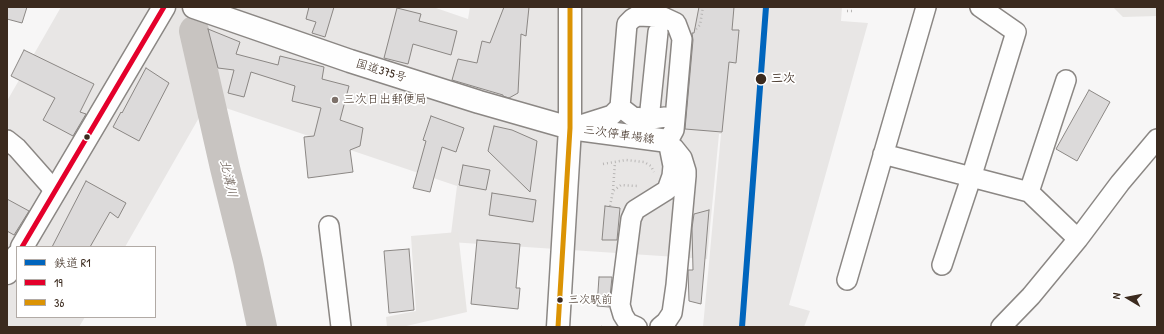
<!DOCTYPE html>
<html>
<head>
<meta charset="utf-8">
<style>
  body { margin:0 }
  #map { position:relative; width:1164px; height:334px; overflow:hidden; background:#f7f6f6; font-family:"Patrick Hand","Klee One",sans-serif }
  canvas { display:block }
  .frame { position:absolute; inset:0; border:8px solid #3b2a1e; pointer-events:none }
  .legend { position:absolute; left:16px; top:246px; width:140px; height:72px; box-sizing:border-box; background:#fff; border:1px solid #b1aaa5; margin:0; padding:5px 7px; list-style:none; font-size:12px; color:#3b2a1e }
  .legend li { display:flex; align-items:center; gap:8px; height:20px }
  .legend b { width:20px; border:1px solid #b1aaa5 }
  .north { position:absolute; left:1108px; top:278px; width:40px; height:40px; -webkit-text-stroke:3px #fff; paint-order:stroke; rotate:280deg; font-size:11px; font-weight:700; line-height:16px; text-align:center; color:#3b2a1e }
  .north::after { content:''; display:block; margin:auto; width:14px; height:18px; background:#3b2a1e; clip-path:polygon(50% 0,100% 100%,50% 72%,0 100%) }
</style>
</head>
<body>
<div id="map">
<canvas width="1164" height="334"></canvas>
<div class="frame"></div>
<ul class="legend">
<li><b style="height:5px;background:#0065bd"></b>鉄道 R1</li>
<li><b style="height:5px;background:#e4002b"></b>19</li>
<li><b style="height:5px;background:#db9304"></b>36</li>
</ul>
<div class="north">N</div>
</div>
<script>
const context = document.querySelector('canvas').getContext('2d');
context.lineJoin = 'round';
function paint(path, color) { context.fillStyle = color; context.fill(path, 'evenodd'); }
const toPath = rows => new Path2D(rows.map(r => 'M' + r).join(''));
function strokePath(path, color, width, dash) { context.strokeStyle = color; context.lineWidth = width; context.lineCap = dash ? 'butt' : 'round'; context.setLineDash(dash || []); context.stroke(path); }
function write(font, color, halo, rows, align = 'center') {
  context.font = font + ' "Patrick Hand","Klee One",sans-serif'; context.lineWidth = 3.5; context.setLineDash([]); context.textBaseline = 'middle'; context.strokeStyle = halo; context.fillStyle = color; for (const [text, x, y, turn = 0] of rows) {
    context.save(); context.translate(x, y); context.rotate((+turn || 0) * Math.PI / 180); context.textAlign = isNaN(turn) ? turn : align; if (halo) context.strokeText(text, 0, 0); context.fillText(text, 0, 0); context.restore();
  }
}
paint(toPath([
  [61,7,433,7,468,19,470,7,842,7,841,21,868,23,789,305,810,311,804,327,703,327,721,134,719,134,707,259,450,242,457,186,208,102,125,247,17,247,17,317,85,317,79,327,7,327,7,101]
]), '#e8e6e5');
paint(toPath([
  [1113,7,1157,7,1157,16,1123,17],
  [458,232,467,312,402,327,387,327,386,317,416,311,411,236]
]), '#e8e6e4');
strokePath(toPath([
  [194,31,225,168,248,261,262,327]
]), '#c8c4c1', 30);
const building = toPath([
  [7,7,27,7,22,23,7,19,7,7],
  [309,7,334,7,325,37,312,33,316,22,306,19,309,7],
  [504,7,529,7,526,36,521,34,518,93,509,98,503,96,503,95,452,80,458,59,477,63,482,41,490,43,504,7],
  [699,7,734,7,732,30,739,30,736,63,729,62,722,132,685,129,693,40,692,33,694,33,699,7],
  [397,8,421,14,419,21,457,31,451,55,413,44,408,64,384,58,397,8],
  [208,29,240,42,236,54,278,65,280,56,324,67,322,79,349,86,340,120,363,128,360,146,350,150,353,172,308,178,304,137,314,136,321,108,292,101,295,86,251,72,244,97,228,93,234,70,218,68,208,29],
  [24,50,94,84,80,112,86,114,73,136,43,120,55,98,11,76,24,50],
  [146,68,169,83,139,141,113,127,121,112,122,113,146,68],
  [1089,90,1110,102,1077,161,1056,149,1089,90],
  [431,116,464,128,456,152,442,147,430,192,413,188,426,141,423,140,431,116],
  [494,126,512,130,537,141,530,192,488,151,494,126],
  [463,165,490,170,486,190,459,185,463,165],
  [86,181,126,203,118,218,110,212,90,247,52,247,86,181],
  [492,193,536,200,533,222,489,215,492,193],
  [7,199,29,211,14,235,7,231,7,199],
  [605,206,620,208,617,240,602,240,605,206],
  [709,210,704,270,701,304,689,301,688,270,693,270,692,228,694,214,709,210],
  [477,240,520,244,516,288,520,288,518,309,471,304,477,240],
  [409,249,414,310,389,313,384,251,409,249],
  [599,277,612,277,609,307,597,306,599,277]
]);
paint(building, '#dcdada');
strokePath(building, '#8b8784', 1);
const minor = toPath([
  [620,107,633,117,652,119,665,117],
  [650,110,658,32],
  [571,128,612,115,620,107,627,24,632,19,637,16,663,17,676,23,682,39,674,130,668,141,673,166,672,176,667,190,635,210,631,219,620,305,623,315,628,323,637,327],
  [7,140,17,148,55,191],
  [883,154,1029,192,1078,239],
  [1029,192,1066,80],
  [329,226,341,327],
  [942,265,971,178,1016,32,980,7],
  [847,280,926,7],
  [660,327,666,322,672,313,676,285,686,176,686,171,682,158,674,148],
  [1001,327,1031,296,1078,239,1120,183,1157,139]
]);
const major = toPath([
  [570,128,668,141]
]);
const highway = toPath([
  [194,7,350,61,479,102,570,128],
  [22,247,164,7],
  [7,273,17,256],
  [558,327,570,128,570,7]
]);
strokePath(minor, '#8b8784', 22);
strokePath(major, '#8b8784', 25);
strokePath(highway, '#8b8784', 25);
strokePath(toPath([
  [847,7,847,11,852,11,852,7],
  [696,29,700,25,703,7],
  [603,164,626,160,644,162,651,166,654,172],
  [613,190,615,162],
  [610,206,613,191,621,185,638,186],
  [601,327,602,327]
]), '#b8b6b5', 2.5, [1, 3]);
strokePath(minor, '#fefefe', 19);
strokePath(major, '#fefefe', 22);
strokePath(highway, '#fefefe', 22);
strokePath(toPath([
  [22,247,164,7]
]), '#e4002b', 5);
strokePath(toPath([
  [558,327,570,128,570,7]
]), '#db9304', 5);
strokePath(toPath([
  [742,327,766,7]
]), '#0065bd', 6);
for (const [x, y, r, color] of [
  [761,79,6,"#3b2a1e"],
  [335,100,4,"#7d716a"],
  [87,137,3.5,"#3b2a1e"],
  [560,300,3.5,"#3b2a1e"]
]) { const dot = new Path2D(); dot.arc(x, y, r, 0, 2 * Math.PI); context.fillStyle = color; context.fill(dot); strokePath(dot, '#fff', 1.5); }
write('11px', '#3b2a1e', '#fff', [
  ["三次駅前",568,300]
], 'left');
write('12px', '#3b2a1e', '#fff', [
  ["国道375号",381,71,17],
  ["三次停車場線",619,135,8]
]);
write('bold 12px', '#3b2a1e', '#fff', [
  ["三次",771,79]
], 'left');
write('12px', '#3b2a1e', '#fff', [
  ["三次日出郵便局",343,100]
], 'left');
write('italic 13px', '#65584f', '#fff', [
  ["北溝川",228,179,77]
]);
</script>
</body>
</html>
